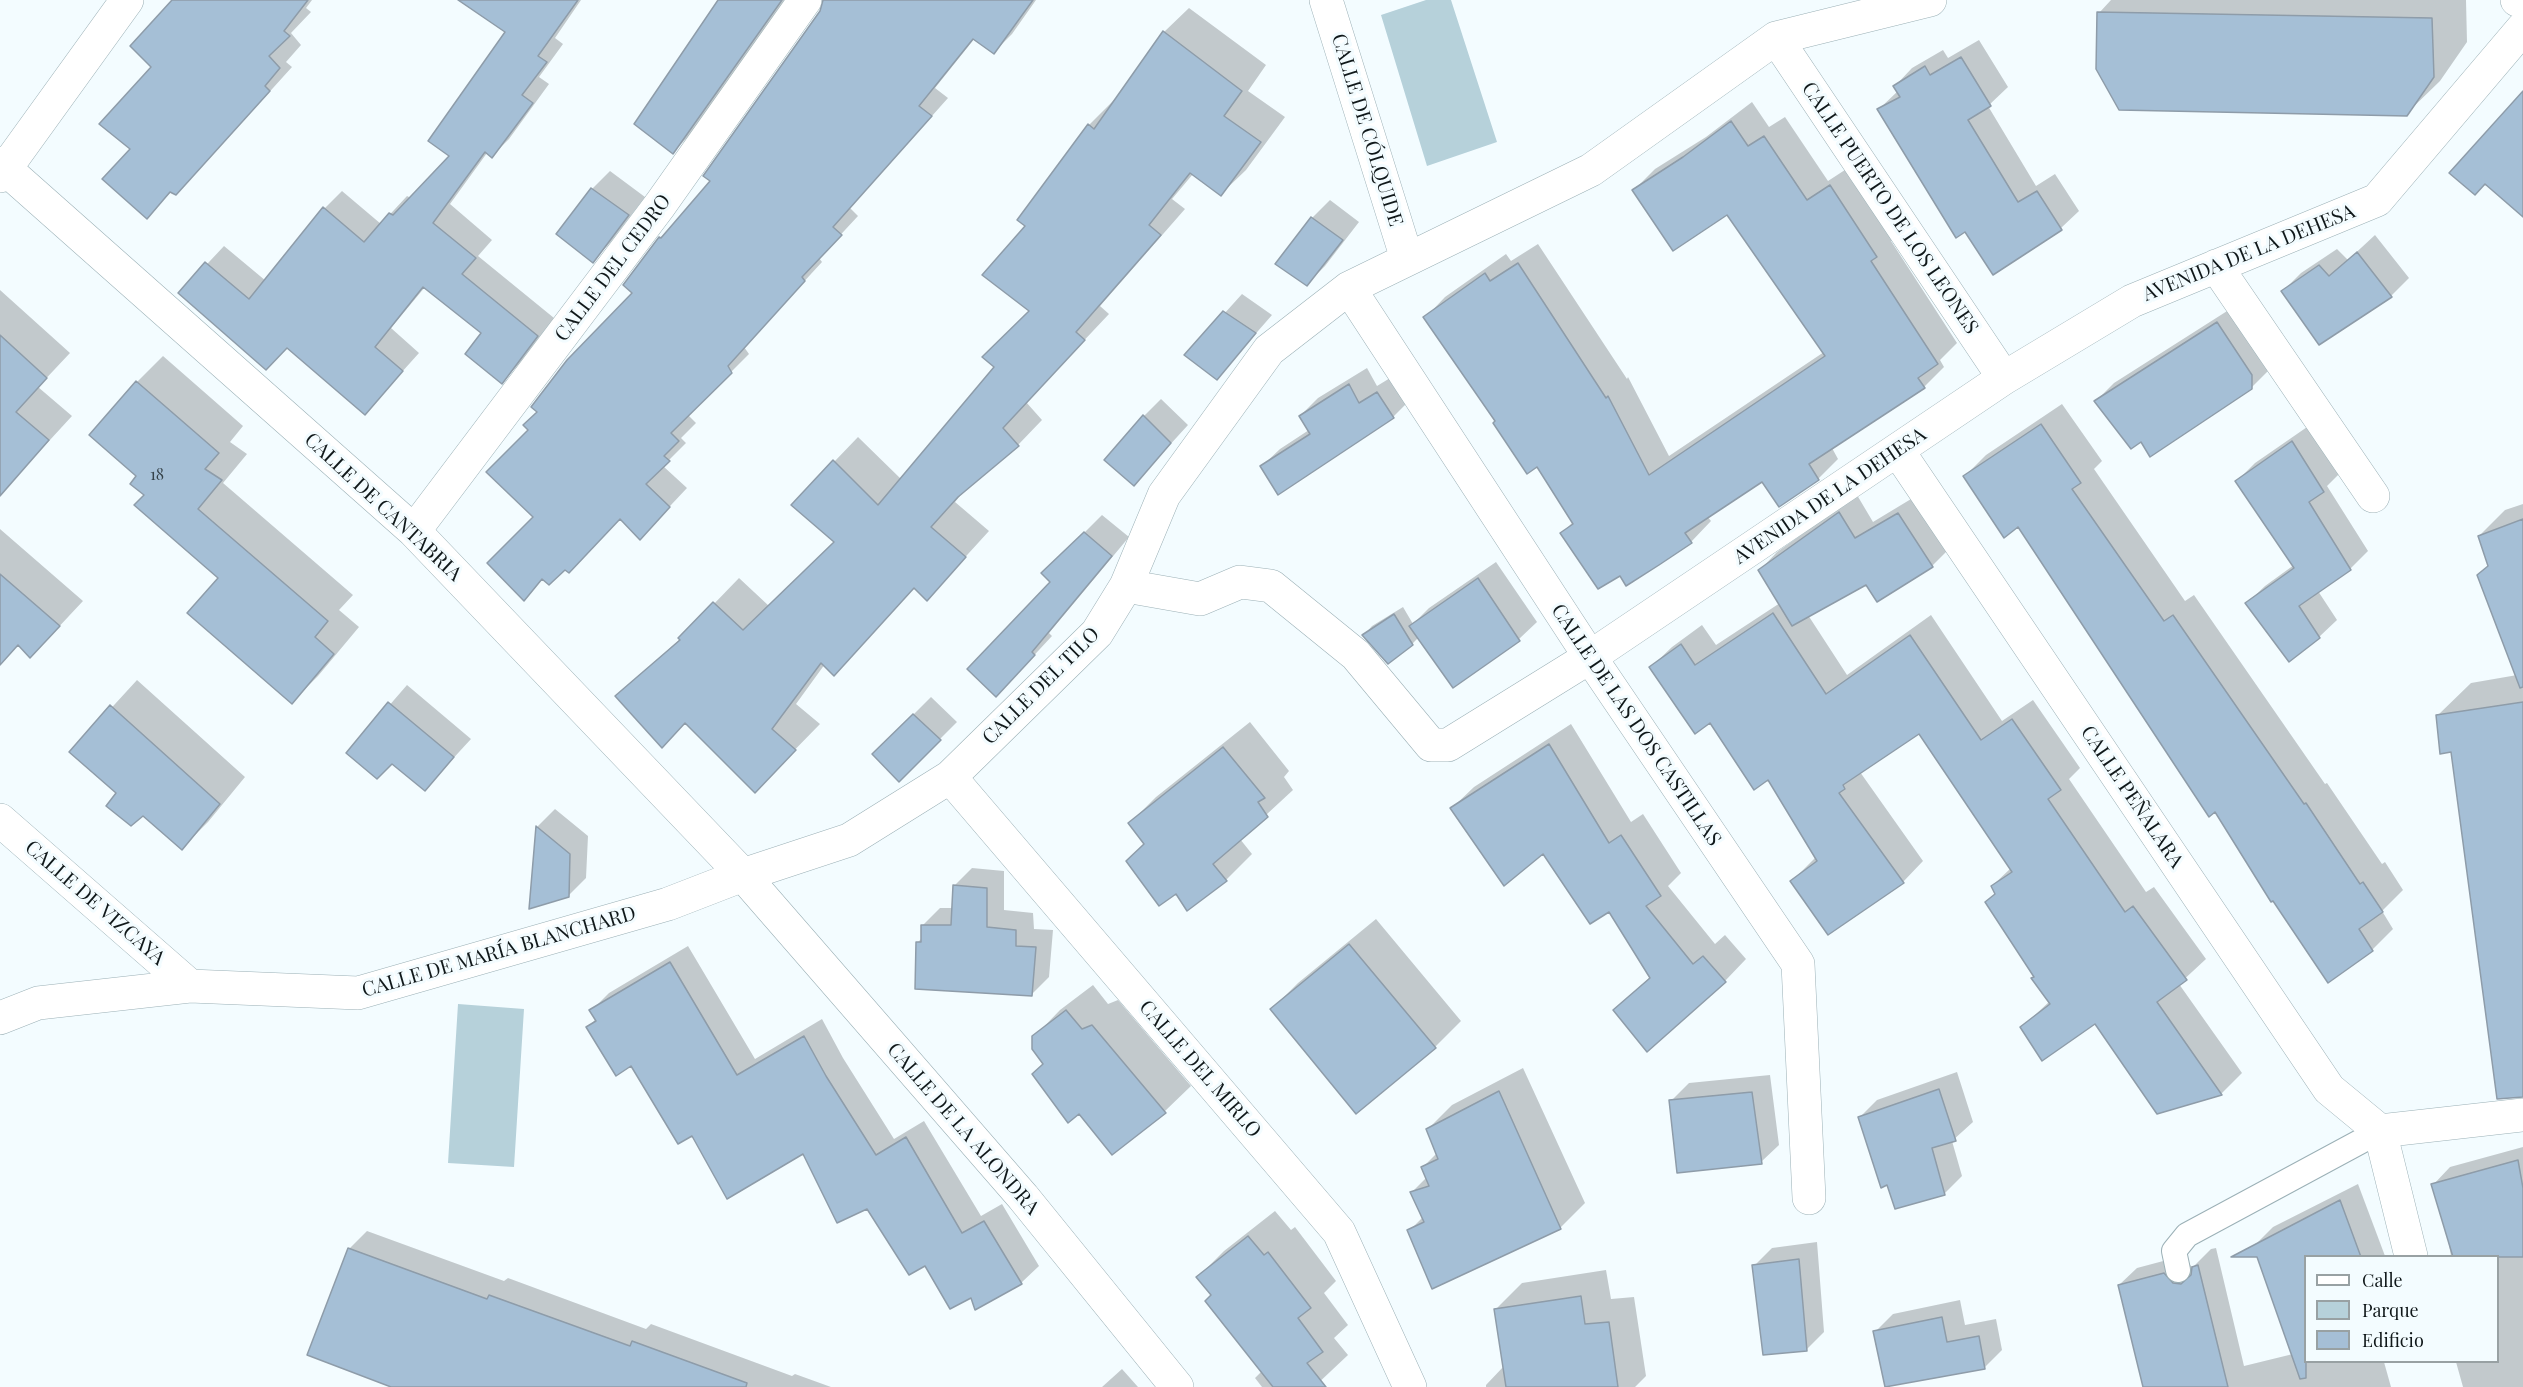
<!DOCTYPE html>
<html>
<head>
<meta charset="utf-8">
<style>
  body { margin:0 }
  #map { position:relative; width:2523px; height:1387px; overflow:hidden; background:#f3fcff; font-family:"Playfair Display",serif }
  canvas { display:block }
  .legend { position:absolute; left:2304px; top:1255px; width:195px; height:108px; box-sizing:border-box; background:#f3fcff; border:2px solid #98a1a3; margin:0; padding:8px 10px; list-style:none; font-size:18px; color:#10181a }
  .legend li { display:flex; align-items:center; gap:12px; height:30px }
  .legend b { width:30px; border:2px solid #98a1a3 }
</style>
</head>
<body>
<div id="map">
<canvas width="2523" height="1387"></canvas>
<ul class="legend">
<li><b style="height:8px;background:#fff"></b>Calle</li>
<li><b style="height:16px;background:#b6d1da"></b>Parque</li>
<li><b style="height:16px;background:#a5bfd6"></b>Edificio</li>
</ul>
</div>
<script>
const context = document.querySelector('canvas').getContext('2d');
context.lineJoin = 'round';
function paint(path, color) { context.fillStyle = color; context.fill(path, 'evenodd'); }
const toPath = rows => new Path2D(rows.map(r => 'M' + r).join(''));
function strokePath(path, color, width, dash) { context.strokeStyle = color; context.lineWidth = width; context.lineCap = dash ? 'butt' : 'round'; context.setLineDash(dash || []); context.stroke(path); }
function write(font, color, halo, rows, align = 'center') {
  context.font = font + ' "Playfair Display",serif'; context.lineWidth = 6; context.setLineDash([]); context.textBaseline = 'middle'; context.strokeStyle = halo; context.fillStyle = color; for (const [text, x, y, turn = 0] of rows) {
    context.save(); context.translate(x, y); context.rotate((+turn || 0) * Math.PI / 180); context.textAlign = isNaN(turn) ? turn : align; if (halo) context.strokeText(text, 0, 0); context.fillText(text, 0, 0); context.restore();
  }
}
paint(toPath([
  [1426,0,1451,0,1497,142,1427,166,1381,15],
  [458,1004,524,1009,514,1167,448,1163]
]), '#b6d1da');
paint(toPath([
  [174,0,312,0,306,8,311,12,291,33,301,45,286,62,292,67,198,171,172,191,147,217,132,149],
  [495,0,581,0,555,38,563,44,539,77,549,84,509,139,492,156,487,153,450,204,492,240,478,256,554,318,519,364,502,382,483,333,425,287,391,328,419,353,365,413,287,346,180,293,224,246,266,281,325,208,342,191,381,224,407,196,411,198,451,156,507,32],
  [720,0,786,0,691,134,673,152],
  [825,0,1036,0,1012,34,994,52,975,38,935,88,948,98,850,208,858,216,819,258,822,262,744,347,749,354,688,415,696,423,681,438,686,443,663,466,687,488,640,538,620,518,565,568,544,578,524,599,535,517,530,431,539,412,635,292,660,238,712,181,822,11],
  [2111,0,2466,0,2467,42,2440,81,2406,114,2099,13],
  [1189,8,1266,65,1248,91,1285,117,1246,170,1221,194,1193,174,1172,199,1185,209,1100,306,1109,314,1026,402,1042,420,1018,445,969,485,955,502,989,531,927,599,915,587,834,674,825,664,796,704,820,724,779,766,686,722,617,696,681,638,739,578,769,606,836,541,834,462,858,437,901,479,996,367,1031,311,1027,226,1089,125,1114,100,1115,101,1164,32],
  [1979,40,2008,87,1988,106,2036,186,2055,174,2079,211,2061,228,1993,273,1879,109,1898,91,1895,86,1912,68,1943,50,1948,58],
  [1752,102,1769,127,1785,117,1828,181,1851,166,1897,235,1891,241,1957,343,1940,360,1944,367,1924,387,1832,448,1838,459,1818,479,1762,480,1707,516,1711,521,1691,542,1620,573,1562,533,1573,522,1537,465,1497,421,1425,318,1445,297,1506,254,1511,261,1538,244,1627,379,1628,377,1669,456,1824,352,1727,213,1634,190,1655,169,1706,137],
  [610,171,645,197,610,243,593,261,558,234,592,189],
  [1330,200,1359,222,1325,266,1307,284,1277,264,1312,218],
  [2375,235,2409,278,2391,296,2319,343,2283,291,2301,273,2337,249,2348,260],
  [0,290,70,353,38,387,72,416,5,489,0,484],
  [1242,294,1272,315,1217,378,1187,355],
  [2235,306,2269,370,2251,388,2141,440,2096,401,2114,383],
  [163,356,243,426,230,442,247,454,223,483,353,595,339,610,359,627,318,676,292,702,220,578,146,495,138,476,137,382],
  [1367,368,1377,386,1395,375,1411,399,1393,417,1278,493,1262,466,1280,449,1309,430,1300,416,1318,398],
  [1161,399,1188,425,1134,484,1144,416],
  [2062,404,2102,461,2094,469,2185,601,2194,595,2325,784,2327,783,2382,864,2385,862,2403,890,2382,911,2393,929,2372,950,2215,810,2019,525,1965,476,1986,455],
  [2310,425,2340,473,2327,486,2368,551,2351,568,2318,591,2337,620,2319,637,2247,603,2265,586,2294,565,2237,481,2255,463],
  [1857,495,1873,522,1916,496,1950,548,1932,566,1878,600,1866,583,1808,615,1847,675,1931,615,2002,721,2033,700,2080,768,2069,779,2146,892,2154,887,2206,959,2179,984,2242,1073,2222,1093,2157,1112,2095,1022,2022,1027,2050,1001,2035,977,1992,886,2011,868,1920,732,1860,772,1923,861,1903,882,1792,881,1816,857,1768,778,1711,721,1651,667,1672,647,1702,625,1716,645,1780,603,1760,570,1777,552],
  [2523,504,2523,630,2479,536,2505,510],
  [1102,515,1129,537,1049,633,1052,636,1013,678,1052,582,1044,573],
  [0,529,83,601,54,632,18,643,0,640],
  [1496,562,1537,622,1519,639,1453,686,1419,637,1412,644,1364,635,1372,626,1403,607,1413,624,1429,608],
  [2523,674,2523,1075,2453,750,2437,716,2471,683],
  [137,680,245,777,208,822,182,848,71,752],
  [407,685,471,739,425,789,392,762,348,753],
  [931,697,957,722,899,780,874,754],
  [1250,722,1289,771,1284,777,1293,790,1240,839,1252,854,1226,880,1176,892,1146,843,1130,823,1156,797],
  [1571,724,1631,822,1643,814,1681,873,1668,886,1715,944,1725,935,1746,959,1725,981,1615,1010,1651,976,1609,910,1543,852,1452,808,1474,787],
  [555,809,588,836,586,878,568,896,531,907,538,826],
  [972,868,1004,871,1004,910,1033,913,1034,929,1053,930,1049,977,1032,994,917,943,922,938,922,926,940,908,953,908,955,885],
  [1376,919,1461,1021,1435,1047,1357,1112,1272,1009,1298,983],
  [688,946,755,1059,822,1019,843,1058,894,1139,924,1121,981,1216,1002,1204,1039,1266,1021,1283,926,1264,867,1207,803,1152,693,1134,632,1064,588,1027,596,1019,591,1011,609,993],
  [1093,985,1108,1004,1118,1000,1191,1086,1165,1111,1113,1153,1034,1037,1060,1010],
  [1523,1068,1585,1203,1560,1228,1433,1287,1409,1231,1423,1217,1412,1192,1427,1177,1423,1167,1437,1153,1428,1129,1452,1105],
  [1957,1072,1973,1122,1952,1141,1962,1176,1944,1194,1888,1183,1859,1118,1877,1100],
  [1770,1075,1779,1145,1761,1162,1671,1101,1689,1083],
  [2523,1147,2523,1387,2463,1387,2456,1362,2498,1362,2498,1256,2451,1256,2446,1229,2433,1185,2450,1167],
  [2358,1184,2385,1256,2306,1256,2306,1362,2384,1362,2391,1387,2144,1387,2119,1285,2137,1268,2182,1256,2191,1266,2194,1266,2211,1249,2216,1248,2244,1366,2293,1354,2255,1245,2273,1227],
  [1275,1211,1291,1230,1295,1227,1336,1281,1324,1293,1348,1325,1334,1338,1348,1355,1314,1387,1262,1387,1255,1378,1262,1371,1213,1295,1198,1277,1224,1251],
  [367,1231,504,1281,508,1278,646,1329,651,1324,792,1376,795,1374,831,1387,394,1387,349,1249],
  [1817,1242,1824,1332,1806,1350,1754,1266,1772,1248],
  [1606,1270,1611,1299,1634,1297,1646,1376,1635,1387,1486,1387,1486,1385,1504,1366,1496,1309,1522,1283],
  [1960,1300,1965,1325,1996,1319,2002,1350,1984,1368,1875,1332,1893,1314],
  [1122,1369,1138,1387,1102,1387]
]), '#0003');
const building = toPath([
  [172,0,308,0,284,31,290,36,269,56,280,68,265,86,270,91,176,195,170,192,147,219,102,179,130,149,99,124,151,67,130,46,172,0],
  [458,0,578,0,538,56,547,62,522,95,533,103,492,158,485,152,433,223,476,258,462,274,538,336,502,384,465,354,481,333,423,287,375,347,403,371,365,415,287,348,266,370,178,293,205,262,249,299,323,207,364,242,389,213,393,215,449,156,428,141,505,32,458,0],
  [718,0,782,0,673,154,634,124,718,0],
  [823,0,1033,0,994,54,973,39,919,106,932,116,833,227,842,235,802,277,805,281,728,366,732,373,671,433,679,441,664,456,670,461,646,484,670,507,640,540,620,519,569,573,565,570,549,585,542,579,524,601,487,563,533,517,486,472,528,430,523,425,537,412,531,407,567,360,632,293,623,285,659,237,661,238,710,181,703,176,820,11,823,0],
  [2097,12,2432,18,2434,77,2407,116,2119,110,2096,69,2097,12],
  [1163,31,1242,91,1224,116,1261,142,1221,196,1190,173,1149,225,1161,235,1076,332,1085,340,1003,428,1019,446,958,497,931,527,966,557,927,601,914,588,834,676,821,663,772,729,796,750,755,793,685,723,662,748,615,696,680,640,678,638,713,602,743,630,834,542,791,505,833,460,878,505,994,367,982,357,1029,311,982,275,1025,226,1017,220,1088,124,1094,129,1163,31],
  [1961,57,1991,106,1968,120,2018,202,2037,191,2062,230,1993,275,1965,232,1956,238,1877,109,1900,97,1893,86,1925,66,1930,75,1961,57],
  [2523,91,2523,217,2485,184,2475,195,2449,173,2523,91],
  [1731,121,1748,146,1764,136,1807,200,1830,185,1877,257,1871,261,1938,364,1918,378,1925,388,1809,464,1819,480,1779,507,1762,482,1685,533,1692,543,1659,565,1626,586,1620,576,1598,589,1560,533,1573,524,1537,467,1527,474,1493,423,1495,421,1423,317,1485,273,1490,281,1518,263,1606,398,1608,396,1649,475,1825,356,1727,215,1673,251,1632,190,1683,157,1731,121],
  [591,188,629,215,593,263,556,234,591,188],
  [1311,217,1343,240,1307,286,1275,264,1311,217],
  [2357,252,2392,297,2319,345,2281,291,2319,265,2329,276,2357,252],
  [1223,311,1256,333,1217,380,1184,355,1223,311],
  [2217,322,2252,375,2252,389,2150,457,2141,442,2131,449,2094,401,2217,322],
  [0,335,47,378,16,412,49,440,0,496,0,335],
  [136,381,219,453,205,469,222,480,198,509,328,621,315,637,334,654,292,704,187,613,218,578,134,505,144,495,130,484,136,476,89,435,136,381],
  [1349,384,1359,403,1377,392,1394,418,1278,495,1260,466,1310,434,1299,416,1349,384],
  [1143,415,1171,443,1134,486,1104,460,1143,415],
  [2041,424,2081,483,2072,489,2164,621,2173,615,2304,804,2306,803,2360,884,2363,882,2383,912,2359,929,2373,951,2328,983,2273,901,2271,902,2215,812,2209,817,2018,527,2004,538,1963,476,2041,424],
  [2292,441,2324,492,2309,502,2351,570,2299,606,2320,638,2289,662,2245,603,2294,568,2235,481,2292,441],
  [1839,512,1855,538,1898,513,1933,567,1877,602,1866,585,1792,626,1758,570,1839,512],
  [2523,519,2523,687,2520,688,2477,575,2488,566,2478,536,2523,519],
  [1084,532,1112,556,1032,652,1035,655,996,697,967,669,1050,582,1041,573,1084,532],
  [0,574,60,626,30,658,18,645,0,665,0,574],
  [1478,578,1520,641,1453,688,1409,626,1478,578],
  [1773,613,1826,694,1910,635,1981,740,2012,719,2061,790,2048,799,2125,912,2133,906,2187,980,2157,1002,2222,1095,2157,1114,2095,1024,2042,1061,2020,1027,2050,1004,2031,978,2034,977,1985,902,1995,894,1991,886,2012,872,1919,734,1843,785,1845,789,1839,793,1904,883,1828,935,1790,881,1817,861,1768,780,1754,790,1710,723,1695,734,1649,667,1681,644,1695,665,1773,613],
  [1394,614,1413,645,1388,664,1362,635,1394,614],
  [388,702,454,757,425,791,392,764,377,779,346,753,388,702],
  [2523,702,2523,1097,2497,1099,2451,752,2440,754,2436,715,2523,702],
  [110,705,220,804,182,850,143,816,131,826,106,806,116,793,69,752,110,705],
  [913,714,941,740,899,782,872,754,913,714],
  [1549,744,1609,843,1621,835,1661,896,1646,906,1693,964,1703,956,1726,982,1647,1052,1613,1010,1650,978,1609,912,1590,924,1543,854,1504,886,1450,808,1549,744],
  [1223,747,1265,798,1258,802,1268,817,1213,864,1227,881,1187,911,1176,894,1159,906,1126,861,1144,844,1128,823,1223,747],
  [536,826,570,854,569,897,529,909,536,826],
  [953,885,987,888,987,927,1016,930,1016,946,1036,947,1032,996,915,989,916,942,921,942,921,925,951,925,953,885],
  [1349,944,1436,1048,1356,1114,1270,1009,1349,944],
  [670,962,737,1075,804,1036,826,1076,876,1155,906,1137,962,1233,984,1221,1022,1284,975,1310,971,1298,950,1309,925,1266,909,1275,867,1209,837,1223,803,1154,727,1199,692,1136,678,1144,631,1066,616,1076,586,1027,596,1021,589,1010,670,962],
  [1066,1010,1082,1029,1092,1025,1166,1113,1112,1155,1079,1114,1068,1123,1032,1074,1043,1064,1032,1049,1032,1036,1066,1010],
  [1939,1089,1956,1141,1932,1148,1945,1195,1895,1209,1887,1185,1881,1188,1858,1117,1939,1089],
  [1499,1091,1561,1229,1432,1289,1407,1230,1424,1222,1410,1192,1429,1186,1421,1167,1438,1159,1426,1129,1499,1091],
  [1752,1092,1762,1164,1677,1173,1669,1100,1752,1092],
  [2518,1160,2523,1188,2523,1257,2453,1257,2431,1184,2518,1160],
  [2340,1200,2361,1257,2306,1257,2306,1378,2300,1379,2257,1257,2231,1257,2340,1200],
  [1248,1236,1264,1255,1268,1252,1311,1308,1298,1318,1323,1352,1307,1363,1326,1387,1273,1387,1205,1301,1211,1295,1196,1277,1248,1236],
  [348,1248,487,1299,489,1295,630,1346,632,1341,747,1383,746,1387,391,1387,307,1355,348,1248],
  [1799,1259,1807,1351,1763,1355,1752,1265,1799,1259],
  [2198,1265,2228,1387,2143,1387,2118,1285,2164,1273,2173,1283,2181,1284,2191,1275,2192,1267,2198,1265],
  [1581,1296,1585,1324,1609,1322,1618,1387,1506,1387,1494,1309,1581,1296],
  [1942,1317,1947,1342,1979,1336,1985,1369,1885,1387,1873,1331,1942,1317]
]);
paint(building, '#a5bfd6');
strokePath(building, '#8e9ca9', 1.5);
const lane = toPath([
  [2178,1270,2174,1251,2187,1235,2380,1131]
]);
const street = toPath([
  [1326,0,1407,259],
  [2517,0,2523,2],
  [1776,38,2004,378],
  [0,164,414,531,743,875,1023,1197,1177,1387],
  [0,176,127,0],
  [2216,266,2373,496],
  [1349,288,1590,657,1798,964,1809,1198],
  [1898,451,2329,1089,2380,1131,2523,1115],
  [414,531,660,205,805,0],
  [1126,586,1200,599,1240,582,1271,586,1356,655,1431,745,1448,745,1590,657,2004,378,2132,301,2377,200,2523,28],
  [950,777,1339,1232,1410,1387],
  [0,820,190,986],
  [0,1018,38,1003,190,986,358,993,668,904,743,875,849,840,950,777,1097,633,1126,586,1164,495,1269,350,1349,288,1591,170,1776,38,1930,0],
  [2380,1131,2411,1256]
]);
strokePath(lane, '#9bb0b6', 26);
strokePath(street, '#9bb0b6', 34);
strokePath(lane, '#fff', 24);
strokePath(street, '#fff', 33);
write('16px', '#354249', null, [
  ["18",157,475]
]);
write('20px', '#10181a', '#f3fcff', [
  ["CALLE DE CÓLQUIDE",1367,130,73],
  ["CALLE PUERTO DE LOS LEONES",1890,208,56],
  ["AVENIDA DE LA DEHESA",2249,253,-22],
  ["CALLE DEL CEDRO",613,268,-53],
  ["AVENIDA DE LA DEHESA",1830,496,-34],
  ["CALLE DE CANTABRIA",383,507,43],
  ["CALLE DEL TILO",1041,686,-45],
  ["CALLE DE LAS DOS CASTILLAS",1636,725,56],
  ["CALLE PEÑALARA",2132,797,56],
  ["CALLE DE VIZCAYA",95,903,41],
  ["CALLE DE MARÍA BLANCHARD",499,952,-16],
  ["CALLE DEL MIRLO",1200,1069,49],
  ["CALLE DE LA ALONDRA",963,1129,49]
]);
</script>
</body>
</html>
